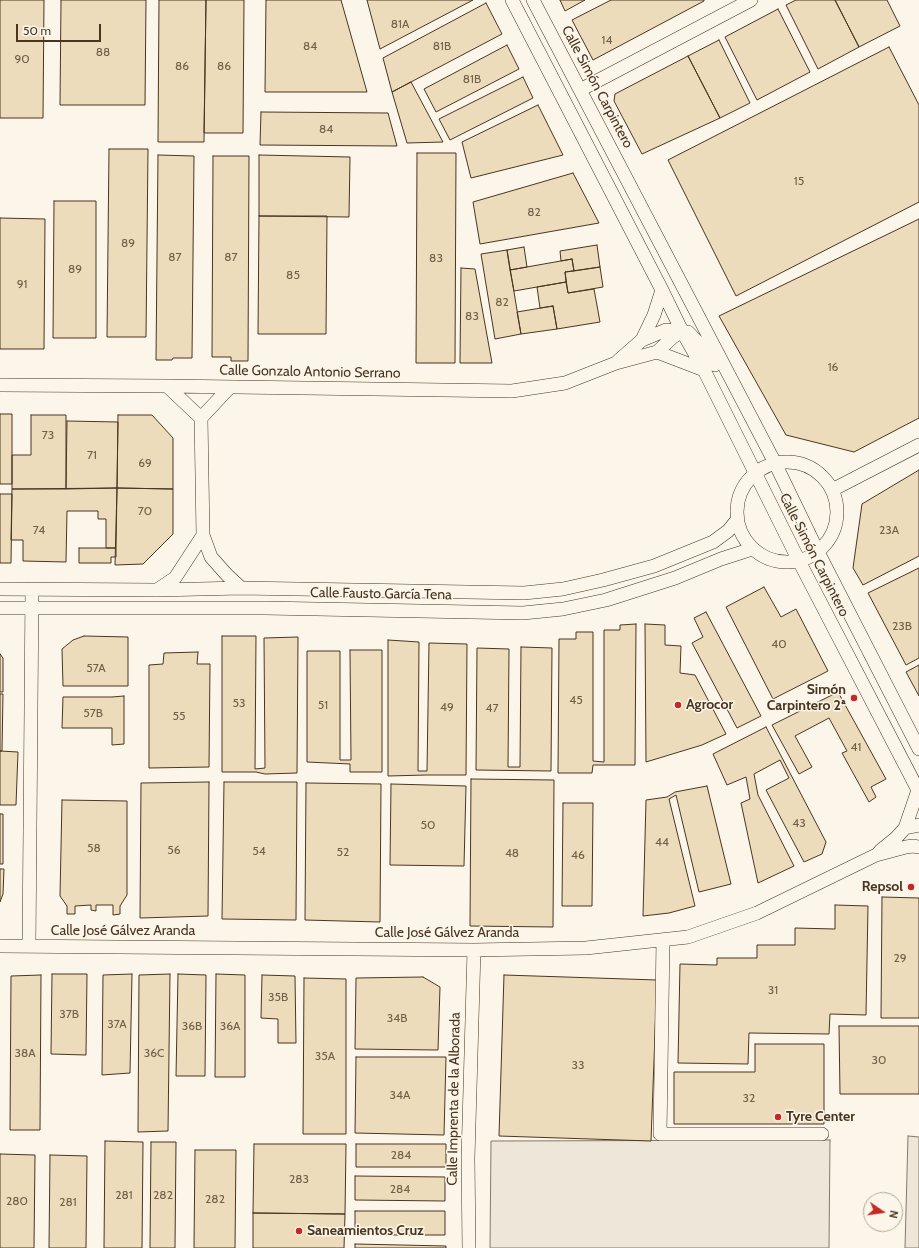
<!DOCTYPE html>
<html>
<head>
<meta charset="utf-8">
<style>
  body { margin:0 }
  #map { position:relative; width:919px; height:1248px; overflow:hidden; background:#fbf6e9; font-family:Cabin,sans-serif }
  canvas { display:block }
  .north { position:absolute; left:863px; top:1192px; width:40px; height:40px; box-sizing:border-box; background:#fbf6e9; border:1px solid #b4a999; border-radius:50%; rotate:103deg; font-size:11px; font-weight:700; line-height:16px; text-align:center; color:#4a3520 }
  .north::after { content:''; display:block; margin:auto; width:14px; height:18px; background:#c62828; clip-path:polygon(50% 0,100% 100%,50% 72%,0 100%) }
  .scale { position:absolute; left:16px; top:24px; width:85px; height:18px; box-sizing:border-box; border:2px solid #4a3520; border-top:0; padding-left:5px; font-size:12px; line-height:14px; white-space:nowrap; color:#4a3520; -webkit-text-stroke:3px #fbf6e9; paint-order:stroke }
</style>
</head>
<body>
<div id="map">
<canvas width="919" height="1248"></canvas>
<div class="north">N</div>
<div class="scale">50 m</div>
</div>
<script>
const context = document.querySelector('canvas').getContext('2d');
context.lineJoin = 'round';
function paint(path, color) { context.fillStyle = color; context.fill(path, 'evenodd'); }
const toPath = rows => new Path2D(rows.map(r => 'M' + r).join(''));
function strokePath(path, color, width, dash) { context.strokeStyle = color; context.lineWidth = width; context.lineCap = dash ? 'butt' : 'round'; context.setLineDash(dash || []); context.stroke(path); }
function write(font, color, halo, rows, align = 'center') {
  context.font = font + ' Cabin,sans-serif'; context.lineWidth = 3; context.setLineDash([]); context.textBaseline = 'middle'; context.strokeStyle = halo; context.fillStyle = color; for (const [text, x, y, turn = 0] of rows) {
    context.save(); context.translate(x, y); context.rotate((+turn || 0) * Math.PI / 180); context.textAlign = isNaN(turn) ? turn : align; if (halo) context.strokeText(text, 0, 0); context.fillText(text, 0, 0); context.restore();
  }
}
const green = toPath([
  [908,1136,919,1137,919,1248,905,1248,908,1136],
  [830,1140,829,1248,490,1248,491,1141,830,1140]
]);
paint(green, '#ede6d9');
strokePath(green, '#887966', 1);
const building = toPath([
  [0,0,44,0,43,118,0,118,0,0],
  [61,0,146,0,145,105,60,105,61,0],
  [159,0,206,0,204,142,158,142,159,0],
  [206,0,244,0,243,133,204,133,206,0],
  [266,0,341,0,367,92,265,92,266,0],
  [367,0,473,0,380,49,367,0],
  [560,0,585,0,565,11,560,0],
  [611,0,704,0,704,1,593,60,572,20,611,0],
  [796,0,835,0,859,47,818,69,786,5,796,0],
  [835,0,887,0,900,26,859,47,835,0],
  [486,3,502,34,392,92,383,58,486,3],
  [778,9,810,72,757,100,725,37,778,9],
  [719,40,750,103,720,118,688,56,719,40],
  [507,45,519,69,436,112,424,89,507,45],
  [889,47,919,105,919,202,736,296,668,160,889,47],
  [688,56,720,118,642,154,614,101,615,94,688,56],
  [523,77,533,98,450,140,439,119,523,77],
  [411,82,443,142,407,143,392,92,411,82],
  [538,105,563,155,471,178,462,142,538,105],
  [261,112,388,113,397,146,260,145,261,112],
  [109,149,148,149,146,337,107,337,109,149],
  [417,153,456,153,455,363,416,363,417,153],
  [158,155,194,156,192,358,173,358,172,360,156,360,158,155],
  [259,155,350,157,349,217,259,216,259,155],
  [213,156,249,156,248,361,231,361,231,357,212,357,213,156],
  [573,173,599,223,480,244,473,202,573,173],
  [54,201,96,201,96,338,53,338,54,201],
  [259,216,327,216,326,334,258,334,259,216],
  [0,218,45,219,44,349,0,349,0,218],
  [919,219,919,418,854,452,786,435,719,316,919,219],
  [597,245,600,267,574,271,572,259,561,261,560,251,597,245],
  [524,247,527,267,510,270,507,250,524,247],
  [507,250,521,334,495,339,481,254,507,250],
  [572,259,574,271,565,272,566,282,514,291,510,270,572,259],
  [600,267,603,287,568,293,565,272,600,267],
  [461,268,475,269,492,363,460,363,461,268],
  [566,282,568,293,594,289,600,322,557,329,553,306,540,308,537,287,566,282],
  [553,306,557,329,521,334,517,312,553,306],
  [0,414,12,414,12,484,0,484,0,414],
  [31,415,66,415,66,489,12,489,12,455,31,455,31,415],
  [118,415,152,415,173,438,173,489,117,488,118,415],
  [67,421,118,422,117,488,66,489,67,421],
  [919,470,919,556,863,585,853,568,862,504,919,470],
  [117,488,173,489,173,534,143,564,115,565,117,488],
  [117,488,116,548,106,548,106,519,98,519,98,511,67,511,66,562,23,561,23,540,11,540,12,489,117,488],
  [0,494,12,494,11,563,0,563,0,494],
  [79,548,116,548,116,557,111,557,111,563,79,563,79,548],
  [919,568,919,658,906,665,868,593,919,568],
  [764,587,781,617,796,609,828,671,773,699,726,607,764,587],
  [706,612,761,716,737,728,692,643,703,637,694,618,706,612],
  [636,624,635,765,593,765,592,773,558,773,559,639,576,639,576,632,593,632,593,761,604,762,604,630,620,630,620,625,636,624],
  [645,624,665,625,665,645,681,646,680,673,695,675,726,734,702,745,646,762,645,624],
  [84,636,128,637,128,686,63,686,62,649,73,640,84,636],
  [222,636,256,636,255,769,265,768,264,638,298,637,297,773,265,774,256,772,222,772,222,636],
  [388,640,419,642,418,771,427,771,429,643,467,644,466,775,426,775,388,776,388,640],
  [521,647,552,648,551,771,476,770,477,648,509,649,508,767,520,767,521,647],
  [350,650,382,650,382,772,350,772,350,764,307,762,307,651,340,651,340,760,351,760,350,650],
  [198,652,197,664,210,664,209,767,149,768,149,665,163,664,164,653,198,652],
  [0,654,3,658,3,692,0,692,0,654],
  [919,665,919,696,906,672,919,665],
  [838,692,886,779,871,787,876,797,869,802,842,753,847,751,829,718,795,736,812,767,799,774,772,725,838,692],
  [0,694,3,694,2,751,0,751,0,694],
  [124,696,124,744,112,745,112,728,62,728,63,697,112,697,124,696],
  [766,727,826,842,822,854,804,862,766,790,789,778,780,760,754,774,758,795,794,866,758,883,741,803,750,799,746,777,727,785,713,754,766,727],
  [0,751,18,752,16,805,0,805,0,751],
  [471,779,554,780,553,927,470,926,471,779],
  [209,782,208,916,140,918,141,783,209,782],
  [224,782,297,782,296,920,222,919,224,782],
  [306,783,381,784,380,922,305,920,306,783],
  [391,784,466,786,464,866,390,865,391,784],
  [707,786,731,884,699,892,676,795,669,799,695,906,669,913,643,916,646,800,667,797,675,792,707,786],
  [62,800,127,801,127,895,120,906,120,914,113,915,113,905,96,905,96,911,91,910,91,905,75,906,75,914,67,914,67,906,60,896,62,800],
  [563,803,593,803,592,906,562,906,563,803],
  [0,814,3,814,3,864,0,864,0,814],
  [0,869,4,869,3,894,0,902,0,869],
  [882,897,919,898,919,1018,881,1018,882,897],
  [835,905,868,906,866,1015,830,1014,829,1034,749,1033,748,1064,678,1063,680,964,717,965,717,958,757,958,757,945,795,945,795,928,835,929,835,905],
  [52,974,87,974,86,1055,51,1054,52,974],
  [132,974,130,1073,102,1075,103,975,132,974],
  [170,974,168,1131,138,1132,139,975,170,974],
  [178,974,206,975,205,1076,176,1076,178,974],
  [216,974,245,975,245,1077,215,1077,216,974],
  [41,975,40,1130,10,1130,11,976,41,975],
  [262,975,295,976,296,1043,278,1043,278,1019,261,1018,262,975],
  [504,975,657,980,651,1141,499,1136,504,975],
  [423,977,440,987,438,1050,355,1049,356,978,423,977],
  [304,978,346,979,346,1134,303,1134,304,978],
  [839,1026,919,1026,919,1094,840,1094,839,1026],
  [755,1044,824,1044,824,1124,674,1124,674,1072,755,1072,755,1044],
  [356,1057,446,1057,444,1135,355,1133,356,1057],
  [105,1141,143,1142,142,1248,104,1248,105,1141],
  [151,1142,176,1142,175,1248,150,1248,151,1142],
  [254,1144,346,1144,345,1214,253,1213,254,1144],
  [356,1144,446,1144,446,1167,356,1167,356,1144],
  [195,1150,236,1150,235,1248,194,1248,195,1150],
  [0,1154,35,1155,34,1248,0,1248,0,1154],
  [50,1155,87,1156,86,1248,49,1248,50,1155],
  [355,1176,445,1177,445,1201,355,1200,355,1176],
  [355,1211,445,1211,445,1235,355,1235,355,1211],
  [253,1213,345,1214,344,1248,253,1248,253,1213],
  [355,1244,446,1246,446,1248,355,1248,355,1244]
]);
paint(building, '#ecdcbc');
strokePath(building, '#4a3520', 1);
const minor = toPath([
  [512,0,662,290,682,331,704,370,799,561,919,792],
  [533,0,775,463,818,552,919,749],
  [580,90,751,0],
  [642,340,654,315,662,290],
  [657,352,704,370],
  [618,361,642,340,666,330,688,332,708,353,715,365],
  [0,385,167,386,512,391,565,383,616,363,657,352,673,337,682,331],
  [167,386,201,418],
  [230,387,201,418,203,535,211,557,227,575,241,588],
  '737 512a50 50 0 1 1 100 0a50 50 0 1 1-100 0Z',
  [832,490,919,445],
  [0,589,157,590,241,588,524,593,563,589,603,580,654,566,713,542,728,531,737,520],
  [157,590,175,578,203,535],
  [0,608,265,608,523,613,563,609,606,600,675,578,721,559,752,549],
  [905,828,919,825],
  [880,851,896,838,905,828,918,790],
  [663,940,660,1134,822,1134],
  [0,946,474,950,586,948,688,937,757,913,876,855,906,847,913,846,919,847],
  [29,946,32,589],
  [469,1248,468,1158,474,950]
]);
strokePath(minor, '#4a3520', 14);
strokePath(minor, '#fbf6e9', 13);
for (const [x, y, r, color] of [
  [854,698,4,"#c62828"],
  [678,705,4,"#c62828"],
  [911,887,4,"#c62828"],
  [778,1117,4,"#c62828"],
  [299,1231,4,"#c62828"]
]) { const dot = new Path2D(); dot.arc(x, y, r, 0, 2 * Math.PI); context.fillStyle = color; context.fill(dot); strokePath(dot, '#fbf6e9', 1.5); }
write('12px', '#725f47', null, [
  ["81A",400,24],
  ["14",607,40],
  ["84",310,46],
  ["81B",442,46],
  ["88",103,52],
  ["90",22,59],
  ["86",182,66],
  ["86",224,66],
  ["81B",472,79],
  ["84",326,129],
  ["15",799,181],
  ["82",534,212],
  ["89",128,243],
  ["87",175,257],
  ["87",231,257],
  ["83",436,258],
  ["89",75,269],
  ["85",293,275],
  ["91",22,284],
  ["82",502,302],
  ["83",472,316],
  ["16",833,367],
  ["73",48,435],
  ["71",92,455],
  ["69",145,463],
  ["70",145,511],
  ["74",39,530],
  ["23A",889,530],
  ["23B",902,626],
  ["40",779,644],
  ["57A",96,668],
  ["45",576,700],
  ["53",239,703],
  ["51",323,705],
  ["49",447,707],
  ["47",492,708],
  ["57B",93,713],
  ["55",179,716],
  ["41",856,747],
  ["43",799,823],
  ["50",428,825],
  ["44",662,842],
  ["58",94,848],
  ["56",174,850],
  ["54",259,851],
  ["52",343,852],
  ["48",512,853],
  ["46",578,855],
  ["29",900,958],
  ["31",773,990],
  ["35B",278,997],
  ["37B",69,1014],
  ["34B",397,1018],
  ["37A",117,1024],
  ["36B",192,1026],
  ["36A",230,1026],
  ["38A",25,1053],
  ["36C",154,1053],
  ["35A",325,1056],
  ["30",879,1060],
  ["33",578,1065],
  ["34A",400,1095],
  ["32",749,1098],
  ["284",401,1155],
  ["283",299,1179],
  ["284",400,1189],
  ["281",124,1195],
  ["282",163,1195],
  ["282",215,1199],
  ["280",17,1201],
  ["281",68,1202]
]);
write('14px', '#4a3520', '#fbf6e9', [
  ["Calle Simón Carpintero",597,87,62],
  ["Calle Gonzalo Antonio Serrano",310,372,1],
  ["Calle Simón Carpintero",814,555,63],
  ["Calle Fausto García Tena",381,594,1],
  ["Calle José Gálvez Aranda",123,931],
  ["Calle José Gálvez Aranda",447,933],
  ["Calle Imprenta de la Alborada",454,1099,-89]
]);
write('bold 14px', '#4a3520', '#fbf6e9', [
  ["Simón",846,690,"right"],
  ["Carpintero 2ª",846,706,"right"],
  ["Agrocor",686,705],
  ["Repsol",903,887,"right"],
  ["Tyre Center",786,1117],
  ["Saneamientos Cruz",307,1231]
], 'left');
</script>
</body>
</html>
